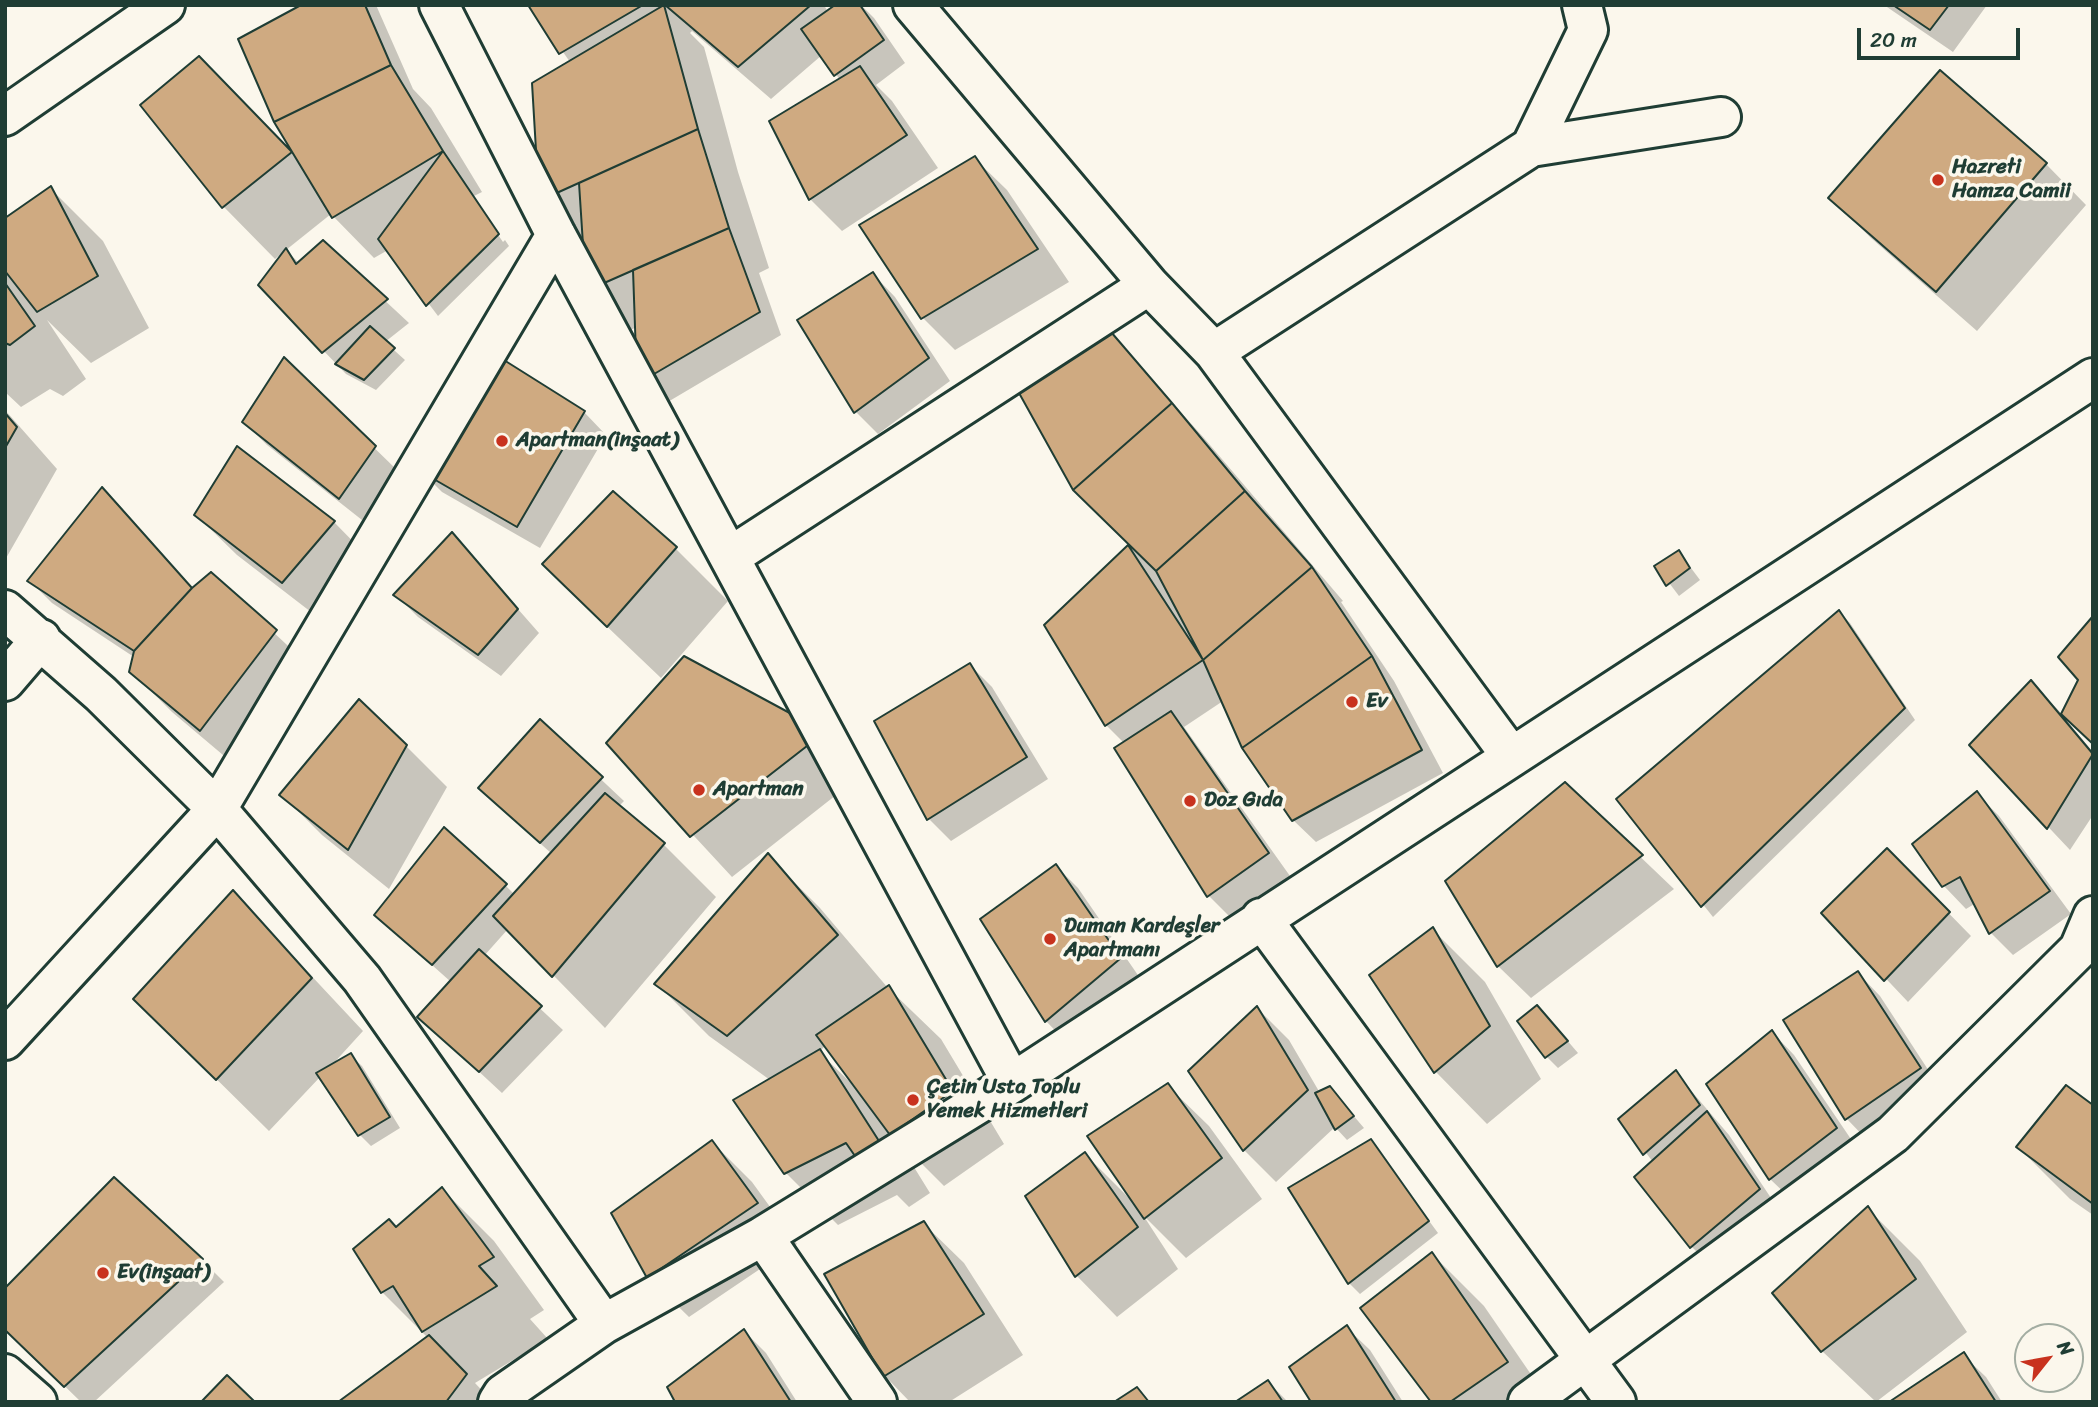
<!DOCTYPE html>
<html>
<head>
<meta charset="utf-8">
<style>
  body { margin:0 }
  #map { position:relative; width:2098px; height:1407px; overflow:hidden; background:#fbf7ec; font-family:Sriracha,sans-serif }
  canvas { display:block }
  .frame { position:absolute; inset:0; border:7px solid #1f3d34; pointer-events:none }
  .north { position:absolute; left:2014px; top:1323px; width:70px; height:70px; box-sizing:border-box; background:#fbf7ec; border:2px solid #a3ada2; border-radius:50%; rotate:59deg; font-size:19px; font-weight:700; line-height:28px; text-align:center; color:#1f3d34 }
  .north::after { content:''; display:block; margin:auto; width:24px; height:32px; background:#c8321e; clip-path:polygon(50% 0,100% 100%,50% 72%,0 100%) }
  .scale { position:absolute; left:1857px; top:28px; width:163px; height:32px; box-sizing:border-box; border:4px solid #1f3d34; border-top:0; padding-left:9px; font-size:21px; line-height:24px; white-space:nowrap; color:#1f3d34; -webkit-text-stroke:5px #fbf7ec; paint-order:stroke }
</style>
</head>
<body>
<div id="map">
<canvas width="2098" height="1407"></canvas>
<div class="frame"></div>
<div class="north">N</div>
<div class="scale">20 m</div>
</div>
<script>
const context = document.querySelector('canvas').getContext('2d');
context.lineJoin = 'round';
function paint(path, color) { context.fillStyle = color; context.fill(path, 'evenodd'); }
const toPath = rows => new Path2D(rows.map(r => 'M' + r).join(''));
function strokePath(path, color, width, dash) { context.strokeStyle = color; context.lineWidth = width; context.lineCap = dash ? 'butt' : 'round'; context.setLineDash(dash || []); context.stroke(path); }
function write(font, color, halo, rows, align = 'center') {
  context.font = font + ' Sriracha,sans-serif'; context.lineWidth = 7; context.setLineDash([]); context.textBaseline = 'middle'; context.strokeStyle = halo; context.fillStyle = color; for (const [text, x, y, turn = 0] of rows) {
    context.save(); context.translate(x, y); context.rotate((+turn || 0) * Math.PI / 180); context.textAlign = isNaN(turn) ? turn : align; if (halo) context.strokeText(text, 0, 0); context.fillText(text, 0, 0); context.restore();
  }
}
paint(toPath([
  [305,5,376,5,413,89,431,108,482,192,472,197,503,242,505,240,509,246,438,316,388,250,374,258,331,214,286,250,299,263,323,243,409,323,385,342,405,360,376,390,346,374,260,285,283,252,275,259,223,206,251,110,294,154],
  [530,5,824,5,828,12,838,5,861,5,874,18,905,63,876,85,892,101,938,168,842,231,810,199,840,80,822,55,771,99,692,31,690,33,704,47,738,172,769,268,759,273,781,335,661,406,637,327,628,331,588,290,585,239,581,241,540,201,570,62],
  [1884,5,1987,5,1953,52],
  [974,158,1007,190,1069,282,955,350,923,318],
  [2046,164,2086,205,1977,331,1871,238,1831,198],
  [51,189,103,241,149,328,91,363,47,320,86,379,63,396,50,389,21,407,5,392,5,220],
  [873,274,895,297,950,381,878,434,856,412,799,320],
  [1098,320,1204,438,1343,601,1341,602,1394,681,1443,773,1316,842,1293,820,1223,701,1184,727,1290,876,1231,918,1209,896,1125,744,1106,725,1046,625,1130,545],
  [284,360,397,470,362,520,267,445,244,422],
  [5,410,57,469,5,560],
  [584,412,606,435,540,548,442,492,420,470],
  [102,490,193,589,211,574,316,672,242,771,172,712,131,671,134,657,52,603,29,580],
  [196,515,334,522,374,563,324,622,237,555],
  [452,534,539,633,501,676,418,617,396,595],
  [675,548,728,601,661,678,597,617],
  [1679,552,1700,580,1679,596,1657,567],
  [1839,612,1850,623,1915,720,1713,917,1619,799],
  [2093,618,2093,743,2069,719,2067,721,2093,752,2093,815,2070,850,1971,745,2031,682,2063,715,2080,680,2060,657],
  [684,658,864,773,732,877,608,743],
  [970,665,992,687,1048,779,951,841,929,819],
  [540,722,624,801,619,806,664,845,716,897,605,1028,508,929,484,956,563,1030,502,1093,420,1017,451,982,376,915,505,885,515,895,552,854,503,810],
  [406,746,447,787,389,889,322,835,282,795],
  [1564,784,1674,889,1531,998,1498,966],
  [1977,794,1999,816,2071,914,2013,955,1991,933,1976,903,1966,909,1944,886,1914,844],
  [1887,850,1971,936,1908,1002,1824,913],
  [768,856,820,908,888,988,941,1039,1004,1144,944,1186,896,1138,930,1193,909,1207,897,1195,838,1225,786,1173,770,1080,709,1036,657,984],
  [826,1045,854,1083,852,1084,819,1052],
  [1056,866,1078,888,1142,981,1068,1044,1046,1021,982,920],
  [233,892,363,1031,332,1065,350,1055,362,1066,400,1128,371,1146,360,1135,321,1076,269,1131,188,1051],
  [1433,930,1485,982,1541,1079,1487,1124,1435,1071],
  [1858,973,1880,996,1942,1091,1869,1142,1847,1119,1785,1021],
  [1257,1008,1289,1040,1320,1093,1330,1088,1364,1128,1347,1140,1335,1127,1276,1182,1244,1150],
  [1548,1018,1578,1053,1558,1068,1547,1057],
  [1772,1032,1794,1055,1859,1151,1793,1201,1770,1179],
  [1676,1073,1729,1135,1781,1213,1714,1269,1692,1247,1636,1177,1653,1162,1620,1119],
  [1168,1086,1209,1126,1262,1199,1186,1258,1143,1215,1178,1269,1117,1317,1077,1276,1028,1197,1085,1154,1130,1199],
  [2093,1107,2093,1215,2070,1199,2018,1147],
  [1370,1141,1438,1233,1360,1294,1349,1283,1291,1189],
  [712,1142,752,1182,797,1244,689,1317,648,1277],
  [442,1189,494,1241,544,1310,530,1319,548,1339,475,1383,493,1402,341,1402,428,1338,382,1292,355,1250,397,1229],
  [1868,1209,1920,1261,1967,1332,1876,1402,1822,1351],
  [923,1223,964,1263,1023,1355,949,1402,910,1402,885,1376,827,1275],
  [1432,1254,1484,1306,1550,1402,1433,1402],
  [202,1260,224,1282,94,1402,81,1402,5,1328],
  [1347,1328,1370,1350,1403,1402,1313,1402],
  [744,1331,766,1353,797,1402,677,1402],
  [1963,1355,1986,1377,2002,1402,1892,1402],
  [1268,1382,1288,1402,1238,1402]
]), '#0003');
const building = toPath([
  [301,5,365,5,391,65,274,122,238,39,301,5],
  [528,5,643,5,559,54,528,5],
  [664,5,698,129,539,201,532,83,664,5],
  [665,5,811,5,738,67,665,5],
  [835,5,860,5,884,40,834,76,801,29,835,5],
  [1893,5,1949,5,1930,30,1893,5],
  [199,56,292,152,222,208,140,105,199,56],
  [391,65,443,151,332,218,274,122,391,65],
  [860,66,907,135,809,200,769,121,860,66],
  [1940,70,2047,163,1936,292,1828,198,1940,70],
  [698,129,729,228,586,291,579,183,698,129],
  [443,151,499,234,426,306,378,239,443,151],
  [975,156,1038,249,921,319,859,225,975,156],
  [51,186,98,276,37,312,5,271,5,218,51,186],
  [729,228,760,312,637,384,633,270,729,228],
  [323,240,388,299,322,353,258,285,286,248,296,264,323,240],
  [873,272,929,358,854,413,797,320,873,272],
  [5,283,35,326,10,345,5,343,5,283],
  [1099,318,1172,403,1073,490,1009,375,1099,318],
  [370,326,395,348,364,380,335,364,370,326],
  [488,350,585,411,517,527,418,470,488,350],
  [284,357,376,446,339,499,242,422,284,357],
  [1172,403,1245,491,1156,571,1073,490,1172,403],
  [5,413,17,427,5,448,5,413],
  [237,446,335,521,282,583,194,515,237,446],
  [102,487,192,588,134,651,27,581,102,487],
  [613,491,677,547,607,627,542,564,613,491],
  [1245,491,1312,567,1203,660,1156,571,1245,491],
  [452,532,518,609,478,655,393,595,452,532],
  [1128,545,1203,660,1105,726,1044,625,1128,545],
  [1679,550,1690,568,1666,586,1654,566,1679,550],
  [1312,567,1372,656,1242,748,1203,660,1312,567],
  [211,572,277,630,200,731,129,672,134,651,192,588,211,572],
  [1839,610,1905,708,1701,907,1616,799,1839,610],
  [2093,616,2093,744,2061,714,2078,680,2058,657,2093,616],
  [684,656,825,732,690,837,606,743,684,656],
  [1372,656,1422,750,1292,821,1242,748,1372,656],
  [970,663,1027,757,927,820,874,721,970,663],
  [2031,680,2093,754,2047,829,1969,745,2031,680],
  [359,699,407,745,348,850,279,795,359,699],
  [1171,711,1269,853,1207,897,1114,748,1171,711],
  [540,719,603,777,540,843,478,788,540,719],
  [1565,782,1643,855,1497,967,1445,881,1565,782],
  [1977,791,2050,891,1989,934,1960,877,1942,887,1912,844,1977,791],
  [605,793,665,843,552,977,493,916,605,793],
  [444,827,507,884,432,965,374,915,444,827],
  [1887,848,1950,912,1884,981,1821,913,1887,848],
  [768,853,838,935,727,1036,654,984,768,853],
  [1056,864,1121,958,1045,1022,980,919,1056,864],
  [233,890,312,978,216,1080,133,999,233,890],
  [1433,927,1490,1026,1434,1073,1369,975,1433,927],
  [479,949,542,1006,479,1072,417,1017,479,949],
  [1858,971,1921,1068,1845,1120,1783,1020,1858,971],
  [889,985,953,1091,890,1135,816,1035,889,985],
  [1537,1005,1568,1041,1545,1058,1517,1021,1537,1005],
  [1257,1006,1308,1090,1243,1151,1188,1071,1257,1006],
  [1772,1030,1837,1128,1769,1180,1706,1084,1772,1030],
  [820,1049,879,1141,855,1156,846,1143,784,1174,733,1100,820,1049],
  [351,1053,390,1117,358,1136,316,1073,351,1053],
  [1676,1070,1700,1105,1643,1155,1618,1119,1676,1070],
  [1168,1083,1222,1158,1144,1219,1087,1136,1168,1083],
  [2066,1085,2093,1105,2093,1204,2016,1147,2066,1085],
  [1330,1086,1354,1116,1335,1130,1315,1093,1330,1086],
  [1707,1111,1760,1189,1690,1248,1634,1177,1707,1111],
  [1371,1139,1429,1221,1348,1284,1288,1188,1371,1139],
  [712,1140,758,1203,647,1278,611,1213,712,1140],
  [1085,1152,1138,1227,1075,1277,1025,1196,1085,1152],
  [114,1177,203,1259,64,1387,5,1330,5,1288,114,1177],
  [442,1187,494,1257,479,1266,497,1286,422,1332,393,1286,381,1293,353,1249,389,1219,396,1227,442,1187],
  [1868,1206,1916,1279,1821,1352,1772,1293,1868,1206],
  [924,1221,984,1314,883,1377,824,1274,924,1221],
  [1432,1252,1508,1362,1450,1402,1431,1402,1360,1308,1432,1252],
  [1347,1325,1396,1402,1311,1402,1289,1367,1347,1325],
  [744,1329,791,1402,675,1402,667,1387,744,1329],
  [429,1335,467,1374,446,1402,338,1402,429,1335],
  [1964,1352,1996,1402,1889,1402,1964,1352],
  [227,1375,255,1402,201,1402,227,1375],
  [1268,1380,1283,1402,1235,1402,1268,1380],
  [1137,1387,1149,1402,1114,1402,1137,1387]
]);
paint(building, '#cfaa81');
strokePath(building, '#1f3d34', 2);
const street = toPath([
  [439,5,556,235,1012,1083],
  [913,5,1149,285,1214,352,1511,756],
  [5,116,165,5],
  [1531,147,1588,30,1582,5],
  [1214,352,1531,147,1721,117],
  [731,556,1149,285],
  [5,610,101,694,217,809,362,979,604,1324],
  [5,681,41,639],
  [1261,918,1616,1402],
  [5,1040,217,809,556,235],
  [763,1236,877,1402],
  [5,1374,37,1402],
  [498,1402,503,1394,604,1324,763,1236,1012,1083,2093,378],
  [1528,1402,1893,1134,2079,949,2093,916]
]);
strokePath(street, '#1f3d34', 44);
strokePath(street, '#fbf7ec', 38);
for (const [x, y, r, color] of [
  [1938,180,7,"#c8321e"],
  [502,441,7,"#c8321e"],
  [1352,702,7,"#c8321e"],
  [699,790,7,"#c8321e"],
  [1190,801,7,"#c8321e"],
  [1050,939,7,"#c8321e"],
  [913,1100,7,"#c8321e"],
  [103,1273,7,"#c8321e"]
]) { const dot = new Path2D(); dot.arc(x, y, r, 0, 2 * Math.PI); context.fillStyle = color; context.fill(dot); strokePath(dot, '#fbf7ec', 2.5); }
write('bold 21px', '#1f3d34', '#fbf7ec', [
  ["Hazreti",1952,168],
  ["Hamza Camii",1952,192],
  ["Apartman(inşaat)",516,441],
  ["Ev",1366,702],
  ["Apartman",713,790],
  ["Doz Gıda",1204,801],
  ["Duman Kardeşler",1064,927],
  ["Apartmanı",1064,951],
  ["Çetin Usta Toplu",927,1088],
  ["Yemek Hizmetleri",927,1112],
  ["Ev(inşaat)",117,1273]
], 'left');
</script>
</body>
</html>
